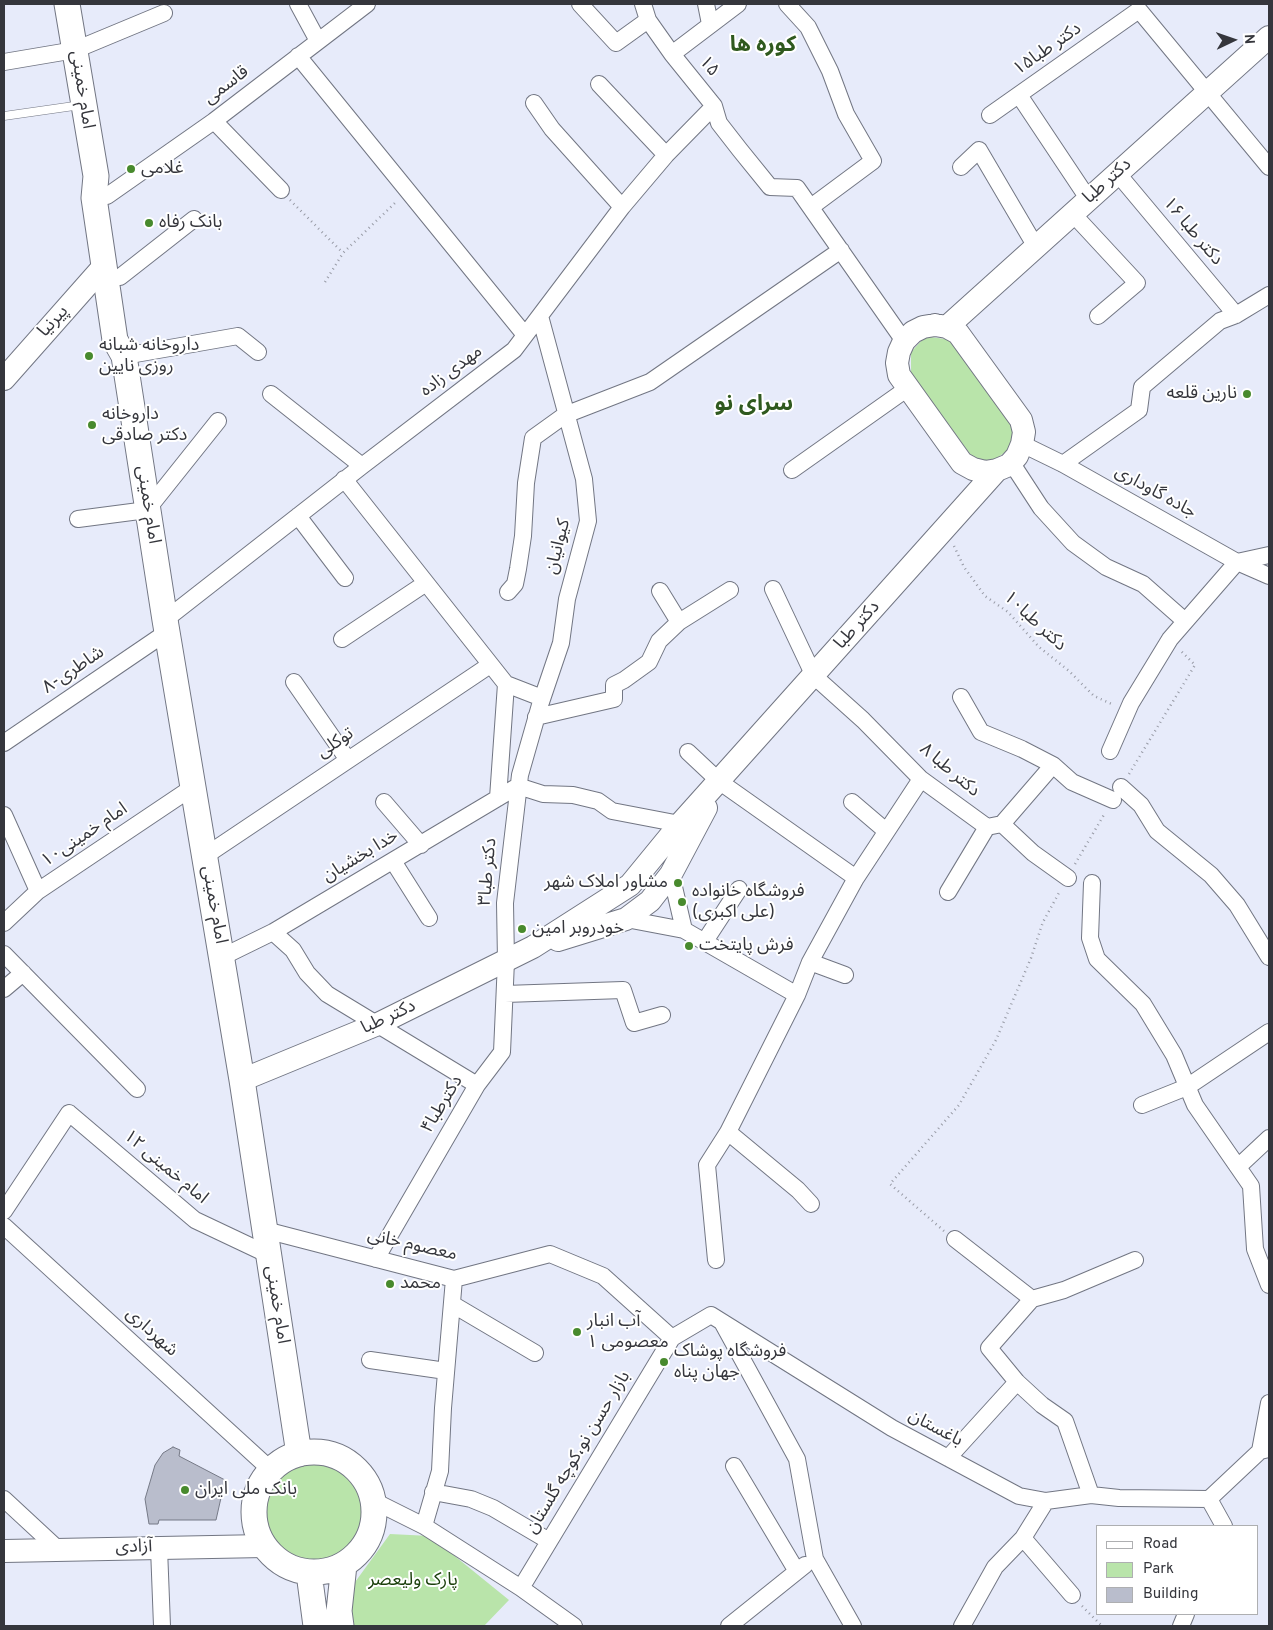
<!DOCTYPE html>
<html>
<head>
<meta charset="utf-8">
<style>
  body { margin:0 }
  #map { position:relative; width:1273px; height:1630px; overflow:hidden; background:#e7ebfa; font-family:Overpass,sans-serif }
  canvas { display:block }
  .frame { position:absolute; inset:0; border:5px solid #35363c; pointer-events:none }
  .legend { position:absolute; left:1096px; top:1525px; width:162px; height:90px; box-sizing:border-box; background:#fff; border:1px solid #aeafb1; margin:0; padding:6px 9px; list-style:none; font-size:15px; color:#35363c }
  .legend li { display:flex; align-items:center; gap:10px; height:25px }
  .legend b { width:25px; border:1px solid #aeafb1 }
  .north { position:absolute; left:1208px; top:15px; width:50px; height:50px; -webkit-text-stroke:4px #fff; paint-order:stroke; rotate:87deg; font-size:14px; font-weight:700; line-height:20px; text-align:center; color:#35363c }
  .north::after { content:''; display:block; margin:auto; width:18px; height:22px; background:#35363c; clip-path:polygon(50% 0,100% 100%,50% 72%,0 100%) }
</style>
</head>
<body>
<div id="map">
<canvas width="1273" height="1630"></canvas>
<div class="frame"></div>
<ul class="legend">
<li><b style="height:6px;background:#fff"></b>Road</li>
<li><b style="height:14px;background:#b9e4aa"></b>Park</li>
<li><b style="height:14px;background:#b9bdcc"></b>Building</li>
</ul>
<div class="north">N</div>
</div>
<script>
const context = document.querySelector('canvas').getContext('2d');
context.lineJoin = 'round';
function paint(path, color) { context.fillStyle = color; context.fill(path, 'evenodd'); }
const toPath = rows => new Path2D(rows.map(r => 'M' + r).join(''));
function strokePath(path, color, width, dash) { context.strokeStyle = color; context.lineWidth = width; context.lineCap = dash ? 'butt' : 'round'; context.setLineDash(dash || []); context.stroke(path); }
function write(font, color, halo, rows, align = 'center') {
  context.font = font + ' Overpass,"Noto Sans Arabic",sans-serif'; context.lineWidth = 4; context.setLineDash([]); context.textBaseline = 'middle'; context.strokeStyle = halo; context.fillStyle = color; for (const [text, x, y, turn = 0] of rows) {
    context.save(); context.translate(x, y); context.rotate((+turn || 0) * Math.PI / 180); context.textAlign = isNaN(turn) ? turn : align; if (halo) context.strokeText(text, 0, 0); context.fillText(text, 0, 0); context.restore();
  }
}
paint(toPath([
  [931,337,952,340,1011,422,1014,434,1012,442,1008,450,993,461,984,462,975,459,970,454,911,373,911,352,923,339],
  '264 1512a50 50 0 1 1 100 0a50 50 0 1 1-100 0Z',
  [390,1534,430,1536,509,1600,484,1626,346,1626,342,1600]
]), '#b9e4aa');
const building = toPath([
  [173,1447,180,1450,179,1456,225,1480,216,1520,159,1520,158,1524,149,1524,145,1499,155,1465,163,1453,173,1447]
]);
paint(building, '#b9bdcc');
strokePath(building, '#757986', 1);
const lane = toPath([
  [4,116,81,105]
]);
const street = toPath([
  [298,4,318,41],
  [580,4,616,43,648,20],
  [643,4,648,20,672,54,714,106,719,123,740,150,770,187,797,188,904,341],
  [706,4,710,24],
  [787,4,808,27,830,71,846,114,873,161,811,207],
  [672,54,738,4],
  [298,56,525,335],
  [4,62,75,50,164,13],
  [599,84,666,155],
  [1019,95,1089,200],
  [534,103,552,129,622,207],
  [990,115,1139,10,1269,167],
  [214,121,281,190],
  [961,167,979,150,1036,247],
  [1118,174,1236,315],
  [107,196,214,121,367,4],
  [1073,214,1137,283,1098,316],
  [120,277,194,219],
  [124,356,238,336,258,352],
  [271,394,362,466],
  [1022,444,1063,464,1237,562,1269,576],
  [1011,462,1041,508,1073,543,1106,567,1143,584,1185,621],
  [1063,464,1139,410,1142,387,1220,321,1236,315,1269,295],
  [792,470,908,388],
  [344,479,506,684,542,698],
  [298,516,345,578],
  [78,519,147,510,218,421],
  [773,589,814,676,863,720,921,779,987,827,1002,824,1033,853,1068,878],
  [660,591,679,622],
  [508,592,515,584,518,569,523,536,526,483,533,438,565,415,650,382,841,250],
  [165,620,362,466,514,350,622,207,666,155,714,106],
  [342,639,426,583],
  [294,682,348,760],
  [961,697,981,732,1022,749,1053,765,1072,782,1113,800],
  [536,717,614,699,614,685,624,680,649,662,659,641,679,622,730,590],
  [4,743,167,632],
  [1110,751,1131,703,1170,639,1237,562,1269,555],
  [688,752,720,782,856,878],
  [518,786,543,794,573,795,598,801,612,811,680,824],
  [1121,787,1141,805,1157,831,1211,875,1237,905,1269,957],
  [498,798,506,684],
  [384,802,421,845],
  [852,802,886,831],
  [4,815,38,891],
  [1002,824,1053,765],
  [205,856,490,665],
  [393,861,429,918],
  [671,874,684,930],
  [1092,883,1090,938,1097,959,1143,1004,1174,1055,1195,1105,1251,1186,1255,1249,1269,1285],
  [948,892,987,827],
  [626,919,684,930,797,995],
  [4,923,38,891,193,787],
  [273,932,293,950,307,973,327,994,477,1085],
  [705,941,739,889],
  [4,954,137,1089],
  [222,957,273,932,518,786],
  [810,962,845,975],
  [4,989,23,973],
  [505,994,623,990,634,1023,662,1015],
  [1142,1105,1187,1087,1269,1032],
  [1238,1167,1269,1138],
  [811,1204,798,1190,728,1132,797,995,810,962,856,878,921,779],
  [4,1211,69,1113,195,1220,269,1255],
  [4,1226,271,1470],
  [265,1230,454,1279,550,1254,603,1276,672,1338],
  [955,1239,1032,1299],
  [376,1259,477,1085,502,1052,506,961,505,903,520,775,540,705,561,643,567,599,588,521,584,479,540,316],
  [716,1260,707,1165,728,1132],
  [452,1304,535,1353],
  [723,1324,797,1459,815,1559,853,1626],
  [370,1360,446,1371],
  [1260,1451,1269,1403],
  [948,1458,1017,1382],
  [734,1466,796,1570],
  [433,1492,471,1499,493,1508,549,1541],
  [1091,1495,1065,1421,1042,1405,1017,1382,989,1348,1032,1299,1064,1290,1135,1260],
  [4,1499,59,1550],
  [1209,1499,1260,1451,1269,1449],
  [1209,1499,1224,1526],
  [374,1501,424,1526,521,1588,574,1626],
  [424,1526,440,1471,443,1408,454,1279],
  [1023,1538,1072,1595],
  [159,1548,162,1626],
  [521,1588,672,1338,711,1315,892,1428,1019,1496,1046,1501,1091,1495,1119,1498,1209,1499],
  [729,1626,805,1565],
  [962,1626,995,1567,1023,1538,1046,1501],
  [1181,1626,1186,1614]
]);
const secondary = toPath([
  [935,325,947,327,958,333,1021,420,1024,432,1022,444,1017,456,1009,465,997,470,985,472,973,469,962,463,899,375,897,363,899,352,904,341,913,332,923,327,935,325],
  [947,327,1269,37],
  [4,379,104,266],
  [558,940,626,919,650,901,671,874,706,808],
  [242,1080,378,1024,533,947,630,885,680,824,997,470],
  [4,1551,264,1546]
]);
const primary = toPath([
  [67,4,96,176,94,198,115,340,124,356,165,620,242,1080,299,1454],
  '254 1512a60 60 0 1 1 120 0a60 60 0 1 1-120 0Z',
  [309,1573,316,1626],
  [341,1626,339,1611,344,1565]
]);
strokePath(lane, '#727683', 9);
strokePath(street, '#727683', 18);
strokePath(secondary, '#727683', 24);
strokePath(primary, '#727683', 27);
strokePath(toPath([
  [290,200,343,253],
  [325,282,343,253,397,201],
  [954,546,964,567,985,596,1008,612,1039,647,1069,671,1094,696,1114,705],
  [1129,774,1195,665,1181,651],
  [1075,864,1105,813],
  [944,1231,890,1184,959,1105,996,1040,1031,958,1043,922,1060,891],
  [1082,1606,1102,1626]
]), '#989ba6', 2.5, [1, 4]);
strokePath(lane, '#fff', 8);
strokePath(street, '#fff', 16);
strokePath(secondary, '#fff', 22);
strokePath(primary, '#fff', 25);
for (const [x, y, r, color] of [
  [131,169,5,"#488a2d"],
  [149,223,5,"#488a2d"],
  [89,356,5,"#488a2d"],
  [1247,394,5,"#488a2d"],
  [92,425,5,"#488a2d"],
  [678,883,5,"#488a2d"],
  [682,902,5,"#488a2d"],
  [522,929,5,"#488a2d"],
  [689,946,5,"#488a2d"],
  [390,1284,5,"#488a2d"],
  [577,1332,5,"#488a2d"],
  [664,1362,5,"#488a2d"],
  [185,1490,5,"#488a2d"]
]) { const dot = new Path2D(); dot.arc(x, y, r, 0, 2 * Math.PI); context.fillStyle = color; context.fill(dot); strokePath(dot, '#fff', 2); }
write('18px', '#35363c', '#fff', [
  ["دکتر طبا۱۵",1048,50,-35],
  ["۱۵",708,67,50],
  ["قاسمی",227,86,-37],
  ["امام خمینی",81,90,81],
  ["دکتر طبا",1108,182,-42],
  ["دکتر طبا ۱۶",1192,232,50],
  ["پیرنیا",54,322,-48],
  ["مهدی زاده",452,372,-37],
  ["جاده گاوداری",1155,493,29],
  ["امام خمینی",147,505,81],
  ["کیوانیان",559,547,-76],
  ["دکتر طبا۱۰",1034,622,43],
  ["دکتر طبا",858,626,-48],
  ["۸-شاطری",74,671,-34],
  ["توکلی",336,744,-34],
  ["دکتر طبا ۸",949,771,40],
  ["امام خمینی۱۰",85,836,-34],
  ["خدا بخشیان",361,857,-31],
  ["دکتر طبا۳",489,872,-85],
  ["امام خمینی",213,905,80],
  ["دکتر طبا",389,1018,-25],
  ["دکترطبا۴",443,1105,-59],
  ["امام خمینی ۱۲",165,1168,40],
  ["معصوم خانی",412,1246,13],
  ["امام خمینی",276,1305,81],
  ["شهرداری",151,1333,42],
  ["باغستان",935,1429,28],
  ["بازار حسن نو،کوچه گلستان",579,1453,-59],
  ["آزادی",134,1548,-1]
]);
write('18px', '#35363c', '#fff', [
  ["غلامی",141,169],
  ["بانک رفاه",159,223],
  ["داروخانه شبانه",99,346],
  ["روزی نایین",99,367],
  ["نارین قلعه",1237,394,"right"],
  ["داروخانه",102,415],
  ["دکتر صادقی",102,436],
  ["مشاور املاک شهر",668,883,"right"],
  ["فروشگاه خانواده",692,892],
  ["(علی اکبری)",692,913],
  ["خودروبر امین",532,929],
  ["فرش پایتخت",699,946],
  ["محمد",400,1284],
  ["آب انبار",587,1322],
  ["معصومی ۱",587,1343],
  ["فروشگاه پوشاک",674,1352],
  ["جهان پناه",674,1373],
  ["بانک ملی ایران",195,1490]
], 'left');
write('18px', '#1c400d', '#fff', [
  ["پارک ولیعصر",413,1581]
]);
write('bold 22px', '#2f591e', '#fff', [
  ["کوره ها",763,47],
  ["سرای نو",754,406]
]);
</script>
</body>
</html>
